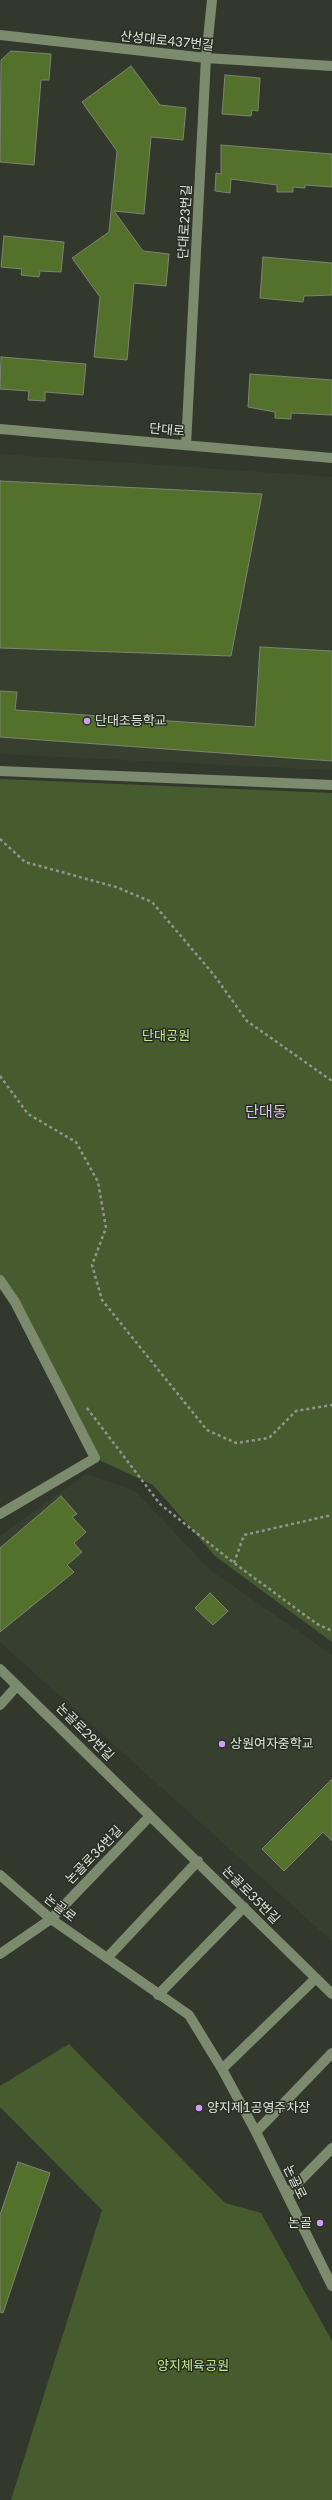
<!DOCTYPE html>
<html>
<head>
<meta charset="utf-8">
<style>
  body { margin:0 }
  canvas { display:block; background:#33382d }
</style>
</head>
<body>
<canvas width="332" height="2500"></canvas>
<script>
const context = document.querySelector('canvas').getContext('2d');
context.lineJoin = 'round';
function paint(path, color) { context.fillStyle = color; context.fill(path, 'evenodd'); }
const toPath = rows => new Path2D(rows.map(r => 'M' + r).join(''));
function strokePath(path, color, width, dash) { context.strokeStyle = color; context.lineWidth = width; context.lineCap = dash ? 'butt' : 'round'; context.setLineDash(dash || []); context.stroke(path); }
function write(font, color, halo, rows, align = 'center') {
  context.font = font + ' Lato,"Noto Sans KR",sans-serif'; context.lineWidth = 3; context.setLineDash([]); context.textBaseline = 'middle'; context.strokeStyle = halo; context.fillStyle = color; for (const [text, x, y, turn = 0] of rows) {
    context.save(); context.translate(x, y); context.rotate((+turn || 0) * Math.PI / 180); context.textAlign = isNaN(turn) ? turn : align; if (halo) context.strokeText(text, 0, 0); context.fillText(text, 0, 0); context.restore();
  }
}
paint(toPath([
  [0,454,332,477,332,770,0,754],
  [86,1474,135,1491,210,1570,332,1655,332,1941,0,1642,0,1536]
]), '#37402e');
paint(toPath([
  [0,779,332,793,332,1642,215,1556,153,1485,95,1458,0,1280],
  [69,2044,225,2203,261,2213,332,2341,332,2500,11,2500,102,2210,0,2107,0,2086]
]), '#475c2e');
const building = toPath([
  [11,51,51,54,49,80,41,80,34,165,0,162,1,60,11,51],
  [131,66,160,105,186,108,183,140,151,137,144,214,114,211,143,251,169,254,166,286,134,283,127,360,94,357,100,297,72,258,109,232,117,151,82,102,131,66],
  [225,75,260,78,258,111,252,110,251,116,222,114,225,75],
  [221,145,332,154,332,187,305,185,305,188,293,187,293,192,277,192,277,185,231,179,230,193,215,191,216,173,221,174,221,145],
  [4,236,64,242,61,272,40,271,39,277,21,275,22,269,1,267,4,236],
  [263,257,332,263,332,295,304,296,303,302,260,298,263,257],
  [1,357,86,364,83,395,45,392,45,401,28,400,29,391,0,389,1,357],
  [250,374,332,380,332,415,291,413,291,419,275,418,275,412,248,407,250,374],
  [0,481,262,494,231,656,0,648,0,481],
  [260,647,332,651,332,761,0,737,0,691,17,692,15,710,255,727,260,647],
  [61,1496,77,1514,72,1517,86,1532,74,1543,82,1552,67,1565,74,1572,0,1632,0,1548,61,1496],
  [210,1593,228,1611,213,1625,195,1608,210,1593],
  [332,1779,332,1841,323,1832,284,1871,262,1849,332,1779],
  [18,2162,50,2173,3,2313,0,2312,0,2215,18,2162]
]);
paint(building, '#53712b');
strokePath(building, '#7c8376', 1);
strokePath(toPath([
  [0,839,25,862,116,887,152,902,214,975,247,1021,332,1081],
  [0,1076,28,1114,76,1142,98,1182,106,1228,92,1265,102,1300,207,1430,236,1443,269,1438,296,1411,332,1405],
  [87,1408,160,1504,234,1563,317,1624,332,1631],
  [234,1563,244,1535,332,1515]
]), '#91968d', 2.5, [3, 3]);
strokePath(toPath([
  [0,35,206,58,332,66],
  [0,429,332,458],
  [186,445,206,58,212,0],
  [0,771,332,785],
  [0,1280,15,1302,95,1458,0,1514],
  [0,1669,332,1994],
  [0,1705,16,1687],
  [0,1875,51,1919,189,2015,222,2069,256,2132,332,2286],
  [0,1954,51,1919,150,1816],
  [107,1958,198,1861],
  [158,1995,244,1907],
  [222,2069,315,1979],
  [256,2132,332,2053],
  [287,2194,332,2148]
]), '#7c8b6d', 10);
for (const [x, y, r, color] of [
  [87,721,4,"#d29cfd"],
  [222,1744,4,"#d29cfd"],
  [199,2108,4,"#d29cfd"],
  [320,2223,4,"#d29cfd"]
]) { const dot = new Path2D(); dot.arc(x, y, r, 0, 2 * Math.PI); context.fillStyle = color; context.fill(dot); strokePath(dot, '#292e23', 1.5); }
write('13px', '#e0e4dd', '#292e23', [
  ["산성대로437번길",167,41,6],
  ["단대로23번길",185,222,-87],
  ["단대로",167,430,5],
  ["논골로29번길",85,1732,45],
  ["논골로36번길",94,1855,-46],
  ["논골로35번길",251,1895,45],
  ["논골로",60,1908,38],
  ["논골로",295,2182,64]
]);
write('13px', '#e0e4dd', '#292e23', [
  ["단대초등학교",95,721],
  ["상원여자중학교",230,1744],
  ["양지제1공영주차장",207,2108],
  ["논골",312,2223,"right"]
], 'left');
write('13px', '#bfed8b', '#292e23', [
  ["단대공원",166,1036],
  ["양지체육공원",193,2366]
]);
write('15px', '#dec1f7', '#292e23', [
  ["단대동",266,1112]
]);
</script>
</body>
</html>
